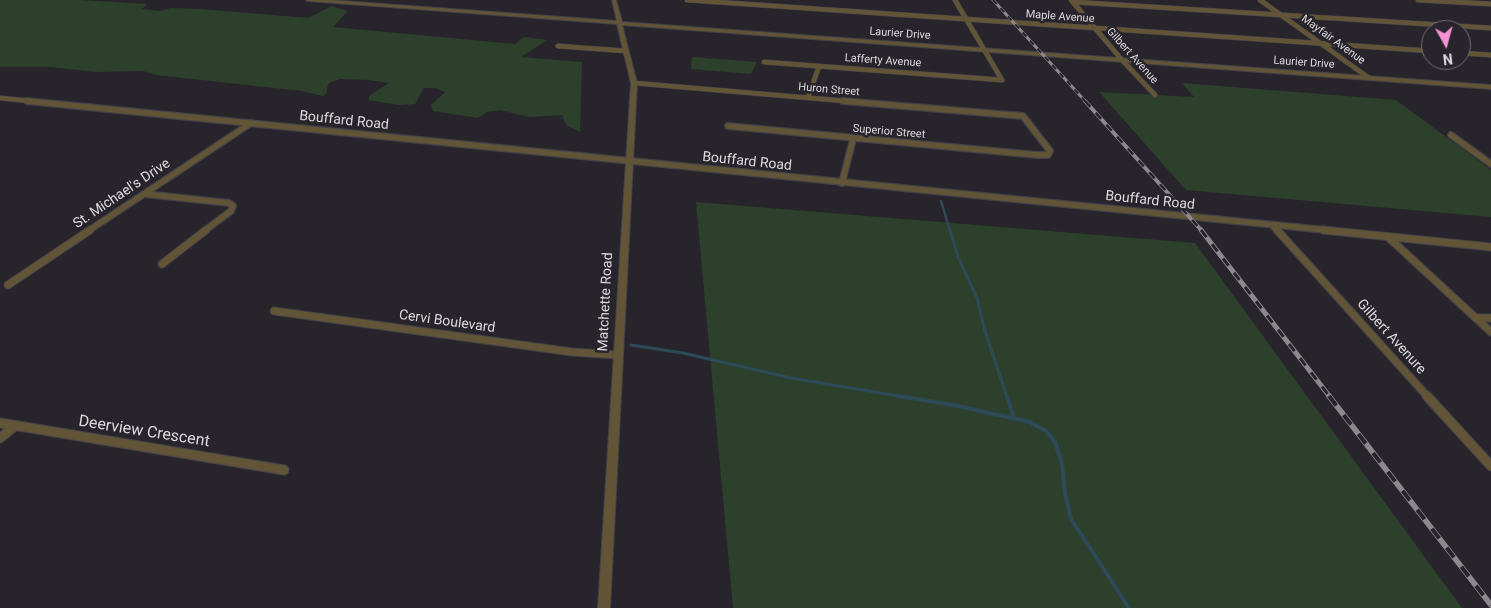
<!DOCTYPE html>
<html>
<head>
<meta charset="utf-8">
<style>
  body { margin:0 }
  #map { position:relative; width:1491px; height:608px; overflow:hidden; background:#27252b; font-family:Roboto,sans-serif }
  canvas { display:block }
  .north { position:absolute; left:1421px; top:20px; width:50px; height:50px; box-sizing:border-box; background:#27252b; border:1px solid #6f6d73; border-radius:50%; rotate:173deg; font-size:14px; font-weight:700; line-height:20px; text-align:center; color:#dcdade }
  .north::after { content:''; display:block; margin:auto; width:18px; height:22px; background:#f491d3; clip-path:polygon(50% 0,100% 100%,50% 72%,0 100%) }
</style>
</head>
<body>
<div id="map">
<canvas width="1491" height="608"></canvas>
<div class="north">N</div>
</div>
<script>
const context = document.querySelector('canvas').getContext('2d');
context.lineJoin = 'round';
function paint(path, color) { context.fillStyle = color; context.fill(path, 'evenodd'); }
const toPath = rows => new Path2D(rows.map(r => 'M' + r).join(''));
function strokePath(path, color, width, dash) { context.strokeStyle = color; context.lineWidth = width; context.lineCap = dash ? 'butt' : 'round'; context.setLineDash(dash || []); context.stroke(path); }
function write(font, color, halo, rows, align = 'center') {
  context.font = font + ' Roboto,sans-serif'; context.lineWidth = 5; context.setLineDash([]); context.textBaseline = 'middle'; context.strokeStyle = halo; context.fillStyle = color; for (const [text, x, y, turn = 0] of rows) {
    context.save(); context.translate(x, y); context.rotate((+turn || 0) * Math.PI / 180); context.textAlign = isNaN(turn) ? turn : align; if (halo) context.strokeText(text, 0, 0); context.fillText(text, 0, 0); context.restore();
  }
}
paint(toPath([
  [0,0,79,0,147,4,142,9,160,11,171,8,200,9,309,18,331,6,348,11,333,27,515,44,524,37,547,40,521,57,582,62,580,132,566,125,562,115,529,117,500,110,487,112,478,118,433,111,431,105,445,92,435,88,424,88,415,104,399,105,369,100,369,96,389,83,368,80,340,79,329,83,327,88,327,93,323,96,302,91,156,75,143,71,95,72,52,67,0,67],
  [692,57,757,62,751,74,691,69],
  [1182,83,1396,100,1491,170,1491,217,1186,190,1099,92,1194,97],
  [696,202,1195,243,1462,608,733,608]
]), '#2d402b');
strokePath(toPath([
  [941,201,950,231]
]), '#2d4a59', 2.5);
strokePath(toPath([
  [950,230,958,257,977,298,985,331,1007,397],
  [631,345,683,353,791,378,905,397]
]), '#2d4a59', 3);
strokePath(toPath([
  [898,396,953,405,1030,422,1047,432,1055,442,1062,463,1065,494,1071,519,1129,608],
  [1007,396,1014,418]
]), '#2d4a59', 4);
const minorFar3 = toPath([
  [687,0,1431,51],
  [955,0,1002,80],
  [1071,0,1122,60,1155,95],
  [1260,0,1369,78],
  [1418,0,1491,4],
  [1073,2,1491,28],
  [558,46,626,51],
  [1461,53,1491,55],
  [764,62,1002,80],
  [634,83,857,102],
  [0,98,40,102],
  [808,98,819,66]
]);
const minorFar2 = toPath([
  [27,101,1336,231],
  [728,126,1037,155,1048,155,1050,151,1023,116,843,101],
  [1451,135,1491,164],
  [842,183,853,139],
  [145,194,229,203,233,206,231,211,204,231],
  [1272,225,1278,231],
  [88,231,251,123]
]);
const minorFar1 = toPath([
  [1277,230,1428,397],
  [1323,230,1491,247],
  [1388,237,1491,332],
  [162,264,206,230],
  [8,285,90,230],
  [274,311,572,352,617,355],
  [1476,318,1491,318]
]);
const minor = toPath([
  [1427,396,1491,466],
  [0,423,284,470],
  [0,438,15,426]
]);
const tertiary = toPath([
  [306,0,328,0,617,21,612,0,616,0,622,22,1491,85,1491,89,622,25,637,83,610,608,598,608,631,83,617,24,308,1,306,0]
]);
strokePath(minorFar3, '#444248', 5.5);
strokePath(minorFar2, '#444248', 8);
strokePath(minorFar1, '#444248', 9);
strokePath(minor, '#444248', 11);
strokePath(tertiary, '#444248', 2);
strokePath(minorFar3, '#615437', 4.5);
strokePath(minorFar2, '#615437', 5.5);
strokePath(minorFar1, '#615437', 7);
strokePath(minor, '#615437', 9);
paint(tertiary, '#615437');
const railFar3 = toPath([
  [993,0,1086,102]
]);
const railFar2 = toPath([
  [1085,101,1202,231]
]);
const railFar1 = toPath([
  [1201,230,1330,397]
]);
const rail = toPath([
  [1329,396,1491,605]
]);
strokePath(railFar3, '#8b898e', 3);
strokePath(railFar2, '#8b898e', 4);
strokePath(railFar1, '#8b898e', 5);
strokePath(rail, '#8b898e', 5.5);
strokePath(railFar3, '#27252b', 2, [5.5]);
strokePath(railFar2, '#27252b', 2.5, [8]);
strokePath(railFar1, '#27252b', 3, [9]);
strokePath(rail, '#27252b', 4, [12]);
write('11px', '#dcdade', '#27252b', [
  ["Maple Avenue",1060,17,4],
  ["Laurier Drive",900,34,4],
  ["Mayfair Avenue",1333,40,36],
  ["Gilbert Avenue",1132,56,48],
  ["Lafferty Avenue",883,61,4],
  ["Laurier Drive",1304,63,4],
  ["Huron Street",829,90,5],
  ["Superior Street",889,132,5]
]);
write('14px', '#dcdade', '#27252b', [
  ["Bouffard Road",344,121,6],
  ["Bouffard Road",747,162,6],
  ["St. Michael's Drive",122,194,-34],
  ["Bouffard Road",1150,201,6],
  ["Matchette Road",606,302,-87],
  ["Cervi Boulevard",447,322,8],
  ["Gilbert Avenure",1391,337,48]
]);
write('16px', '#dcdade', '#27252b', [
  ["Deerview Crescent",144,432,9]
]);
</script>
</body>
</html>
